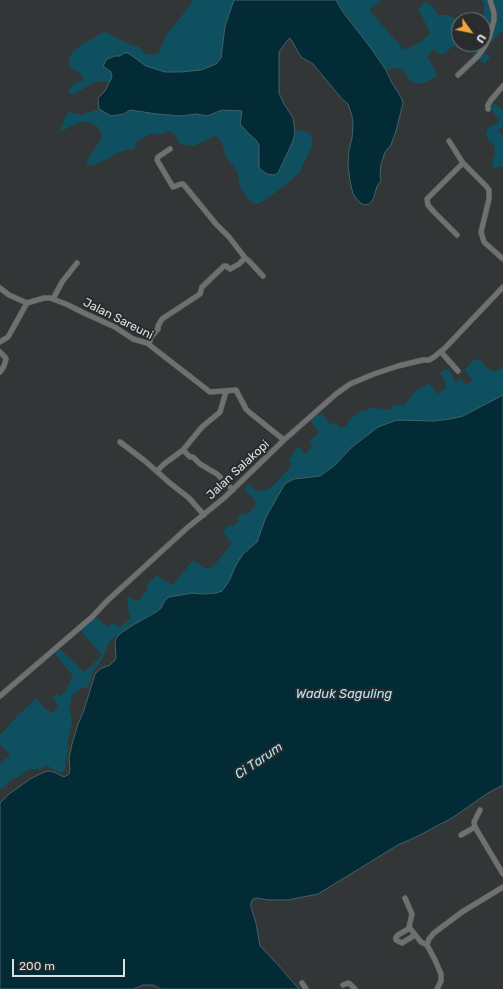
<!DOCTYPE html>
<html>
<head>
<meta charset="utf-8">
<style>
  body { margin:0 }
  #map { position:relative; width:503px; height:989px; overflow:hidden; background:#333637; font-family:Rubik,sans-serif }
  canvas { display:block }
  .north { position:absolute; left:451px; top:12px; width:40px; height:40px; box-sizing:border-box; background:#292c2d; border:1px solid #717475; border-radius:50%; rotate:123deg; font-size:11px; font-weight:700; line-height:16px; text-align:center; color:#dddfe0 }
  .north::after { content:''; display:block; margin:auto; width:14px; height:18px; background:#f2a541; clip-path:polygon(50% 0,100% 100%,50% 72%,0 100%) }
  .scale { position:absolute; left:12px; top:959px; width:113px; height:18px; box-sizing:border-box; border:2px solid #dddfe0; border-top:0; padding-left:5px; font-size:12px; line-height:14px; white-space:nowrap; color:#dddfe0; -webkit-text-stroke:3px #292c2d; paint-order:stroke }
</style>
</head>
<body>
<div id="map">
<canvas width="503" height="989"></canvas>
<div class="north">U</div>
<div class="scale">200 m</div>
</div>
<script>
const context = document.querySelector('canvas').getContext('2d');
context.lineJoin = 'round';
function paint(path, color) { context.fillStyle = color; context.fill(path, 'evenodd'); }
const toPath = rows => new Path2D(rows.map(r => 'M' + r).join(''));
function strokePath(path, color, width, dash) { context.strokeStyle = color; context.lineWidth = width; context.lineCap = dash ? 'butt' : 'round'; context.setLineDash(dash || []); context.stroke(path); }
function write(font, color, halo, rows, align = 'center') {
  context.font = font + ' Rubik,sans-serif'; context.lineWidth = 4; context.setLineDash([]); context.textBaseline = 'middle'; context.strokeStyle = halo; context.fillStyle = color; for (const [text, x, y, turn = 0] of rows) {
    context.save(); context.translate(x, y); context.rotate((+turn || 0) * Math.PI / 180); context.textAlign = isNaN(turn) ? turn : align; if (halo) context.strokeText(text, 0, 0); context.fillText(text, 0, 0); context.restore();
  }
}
paint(toPath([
  [194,0,234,0,225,26,221,58,216,64,201,70,181,72,165,72,146,66,138,61,120,56,115,56,107,59,103,66,111,72,112,77,110,81,96,82,89,85,76,93,73,95,69,93,69,90,73,85,82,80,84,77,72,68,69,65,69,58,73,52,84,43,91,40,99,34,106,32,129,44,139,47,147,55,157,54,159,52,165,37],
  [336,0,381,0,369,10,404,50,421,42,430,33,423,18,418,10,424,2,432,5,438,15,448,15,457,20,459,27,459,42,442,55,433,49,427,57,434,68,437,76,422,84,411,82,407,75,401,69,395,68,386,70,370,47,343,12],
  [481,0,503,0,503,30,489,44,484,45,481,50,485,55,487,54,490,57,485,64,475,56,473,56,475,46,478,44,483,44,483,38,486,30,483,19,484,8,484,5],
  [494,103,503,110,503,126,498,131,503,135,503,167,501,166,495,168,492,165,493,157,495,152,494,145,488,140,486,134,488,128,494,124,497,124,499,120,491,109,492,105],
  [99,109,111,116,124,114,130,110,157,114,181,116,196,114,207,116,222,110,242,111,249,134,256,140,259,145,259,168,267,174,274,175,278,173,293,141,295,132,301,130,311,134,312,142,312,145,300,172,283,187,280,189,259,204,255,204,252,203,243,192,239,185,238,172,226,157,224,149,220,139,215,136,212,137,205,141,193,146,179,143,176,136,170,131,158,135,152,133,135,143,135,148,117,153,104,161,93,165,89,166,87,163,87,160,102,137,98,127,88,122,81,122,77,123,64,130,60,131,65,117,67,114,70,112,81,115],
  [474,360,480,360,487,368,493,371,500,370,503,366,503,395,463,416,450,419,378,427,352,447,334,466,320,476,294,479,286,483,283,487,266,517,257,542,253,546,249,549,236,565,229,581,222,591,216,593,184,594,163,605,161,608,156,612,133,625,121,633,119,635,117,635,110,641,107,646,102,660,93,672,91,677,90,682,86,688,81,688,72,695,71,698,71,702,69,711,71,715,72,723,67,743,68,750,65,763,66,768,62,773,55,771,47,765,40,769,29,769,22,775,13,778,3,788,0,789,0,764,10,755,0,744,0,735,19,714,37,698,45,709,52,713,58,707,53,697,56,694,60,696,65,692,73,676,54,653,59,648,84,672,90,667,102,655,81,631,90,622,96,617,107,627,112,623,120,627,131,618,128,610,129,607,127,604,128,598,129,597,136,601,139,600,147,590,148,584,157,575,163,580,172,585,177,580,193,560,204,568,210,568,217,562,232,543,222,531,229,525,234,526,239,521,238,517,242,513,247,515,255,506,255,502,253,498,244,488,249,483,258,492,272,487,292,465,289,460,298,446,306,454,312,446,309,442,319,432,310,421,320,412,330,424,336,423,341,428,347,425,349,420,356,414,362,410,365,412,370,407,372,407,377,409,382,408,388,410,391,410,392,404,401,406,404,405,416,390,423,387,425,385,429,384,438,394,446,388,445,381,440,373,446,369,448,369,452,375,454,382,461,379,464,383,466,384,470,383,473,379,464,370]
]), '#0f5060');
const water = toPath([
  [234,0,336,0,343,12,370,47,386,70,392,83,401,97,403,103,396,131,391,145,385,152,381,164,380,175,381,181,377,186,374,197,372,201,369,204,365,205,360,203,353,194,350,181,348,165,349,150,352,138,353,125,352,116,348,104,342,99,313,64,301,57,290,38,286,42,279,52,279,93,284,104,293,118,295,132,293,141,278,173,274,175,267,174,259,168,259,145,256,140,249,134,240,124,242,111,222,110,207,116,196,114,181,116,157,114,130,110,124,114,111,116,99,109,98,98,105,91,112,77,111,72,103,66,107,59,115,56,120,56,124,53,128,53,146,66,165,72,181,72,201,70,216,64,221,58,225,26,234,0],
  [503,395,503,785,488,793,452,818,418,836,398,845,318,894,288,900,268,900,257,898,253,899,251,903,251,907,256,923,260,946,280,967,283,971,299,989,161,989,153,985,143,985,134,989,0,989,0,803,9,794,30,779,42,773,48,771,54,772,64,777,69,774,70,768,69,758,72,744,78,724,84,710,95,674,100,669,110,665,115,660,116,657,115,641,117,637,121,633,133,625,156,612,161,608,165,600,169,597,192,593,202,594,216,593,222,591,229,581,236,565,243,554,257,542,266,517,283,487,286,483,294,479,320,476,334,466,352,447,378,427,397,420,433,421,450,419,463,416,503,395]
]);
paint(water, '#022b36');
strokePath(water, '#446169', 1);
const minor = toPath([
  [458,75,478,56,485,46,489,38,494,20,494,13,490,0],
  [488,109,488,105,491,100,503,86],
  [449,141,463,163,486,186,489,190,489,199,481,232,484,242,503,259],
  [170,149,158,157,157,160,173,187,181,184,183,184,184,185,216,224,229,237,246,259],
  [457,235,434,212,428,205,427,199,463,163],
  [0,288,9,295,27,303],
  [53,299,62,282,77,263],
  [27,303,44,298,50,298,66,304,84,313,115,327,133,339,147,343,210,392,236,390,246,409,249,412,284,440],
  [0,342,8,337,27,303],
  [147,343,150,341,150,338,158,329,158,326,162,319,200,294,202,287,224,266,226,266,230,269,239,264,244,259,246,259,248,260,263,276],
  [0,352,5,357,6,359,4,366,0,372],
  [441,352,458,371],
  [120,442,145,461,171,484,189,498,204,515],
  [183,450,190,457,193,457,200,464,217,474,233,490],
  [157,471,164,464,183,450,202,427,220,412,225,395,227,391],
  [0,696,92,617,107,601,187,528,224,498,284,440,336,394,350,384,374,374,398,366,423,360,429,360,434,357,445,348,503,287],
  [480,810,474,822,475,827,503,874],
  [461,835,475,827],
  [405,898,412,914,409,927,421,942,427,945],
  [410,928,398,935,396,937,396,940,402,943,415,935],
  [302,983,306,989],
  [343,985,348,983,350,984,355,989],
  [437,989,441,981,441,974,435,960,427,945,429,939,434,933,462,912,503,887]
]);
strokePath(minor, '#525455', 6);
strokePath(minor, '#6f7171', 5);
write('12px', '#dddfe0', '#292c2d', [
  ["Jalan Sareuni",118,319,27],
  ["Jalan Salakopi",238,470,-43]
]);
write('italic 13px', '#b1e7f7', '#292c2d', [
  ["Waduk Saguling",344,694],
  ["Ci Tarum",259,761,-34]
]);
</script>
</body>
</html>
